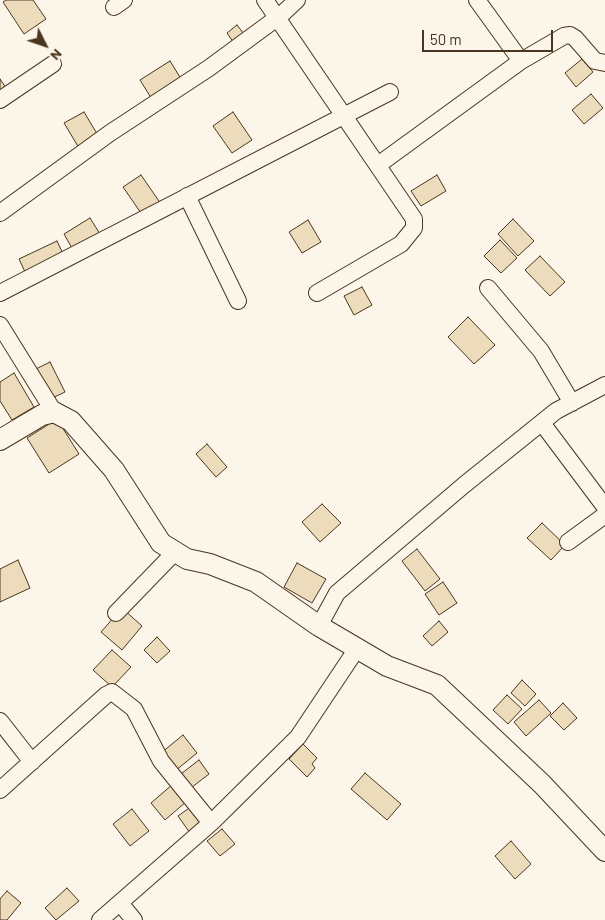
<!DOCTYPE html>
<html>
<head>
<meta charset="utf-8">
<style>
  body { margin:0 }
  #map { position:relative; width:605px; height:920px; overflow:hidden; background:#fbf6e9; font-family:Barlow,sans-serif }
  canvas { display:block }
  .north { position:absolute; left:20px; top:20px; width:50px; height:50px; -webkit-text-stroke:4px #fbf6e9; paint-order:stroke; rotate:131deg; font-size:14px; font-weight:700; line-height:20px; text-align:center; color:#4a3520 }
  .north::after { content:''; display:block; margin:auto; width:18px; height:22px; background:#4a3520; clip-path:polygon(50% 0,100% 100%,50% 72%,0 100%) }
  .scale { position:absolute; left:422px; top:30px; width:131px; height:22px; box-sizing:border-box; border:2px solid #4a3520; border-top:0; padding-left:6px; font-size:15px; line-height:18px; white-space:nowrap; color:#4a3520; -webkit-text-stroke:4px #fbf6e9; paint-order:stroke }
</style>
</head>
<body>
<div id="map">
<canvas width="605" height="920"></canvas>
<div class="north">N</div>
<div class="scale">50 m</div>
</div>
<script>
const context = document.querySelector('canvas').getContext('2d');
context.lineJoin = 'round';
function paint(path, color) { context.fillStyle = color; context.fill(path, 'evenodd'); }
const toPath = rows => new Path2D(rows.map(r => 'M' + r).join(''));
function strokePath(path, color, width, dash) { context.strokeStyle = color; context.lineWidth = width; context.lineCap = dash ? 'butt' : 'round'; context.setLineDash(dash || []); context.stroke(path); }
const building = toPath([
  [6,0,33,0,46,19,24,34,3,2,6,0],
  [237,25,247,38,236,46,227,33,237,25],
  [582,59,593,72,576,87,565,73,582,59],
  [170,61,183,82,153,101,140,80,170,61],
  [0,79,8,91,0,96,0,79],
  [591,94,603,108,584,124,572,110,591,94],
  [84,112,99,137,79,148,64,123,84,112],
  [233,112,252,140,232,153,213,126,233,112],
  [141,175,161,204,143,216,123,187,141,175],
  [437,175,446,191,421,206,411,191,437,175],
  [90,218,100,234,73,250,64,234,90,218],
  [513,219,534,241,518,256,498,234,513,219],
  [308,220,321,242,302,253,289,232,308,220],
  [500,240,517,258,501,273,484,256,500,240],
  [57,241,65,258,27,276,19,259,57,241],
  [540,256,565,282,550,296,525,270,540,256],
  [362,287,372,305,354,315,344,296,362,287],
  [468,317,495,345,474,364,448,337,468,317],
  [50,362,65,392,48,400,34,370,50,362],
  [14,373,34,407,12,420,0,401,0,382,14,373],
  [57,419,79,454,49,473,27,438,57,419],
  [207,444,227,467,216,477,196,454,207,444],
  [322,504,341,523,320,542,302,522,322,504],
  [542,523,565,545,551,560,527,538,542,523],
  [417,549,440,579,425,591,402,561,417,549],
  [18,560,30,588,0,602,0,569,18,560],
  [297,563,326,579,312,603,284,587,297,563],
  [443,582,457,603,439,615,425,594,443,582],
  [122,608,142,626,122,650,101,632,122,608],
  [439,621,448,632,432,646,423,636,439,621],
  [157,637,170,651,157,663,144,650,157,637],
  [112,650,131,667,112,687,93,670,112,650],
  [522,680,536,694,525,706,511,693,522,680],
  [507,695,522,709,508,724,493,710,507,695],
  [539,700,551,713,526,736,514,722,539,700],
  [563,703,577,718,564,730,550,716,563,703],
  [183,735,197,753,175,771,161,753,183,735],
  [303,744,317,758,312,764,315,768,307,777,289,759,303,744],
  [199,760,209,774,187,791,177,777,199,760],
  [365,773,401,804,387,820,351,789,365,773],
  [173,784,187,801,165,820,151,803,173,784],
  [192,806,204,823,190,833,178,816,192,806],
  [132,809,149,831,130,846,113,824,132,809],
  [222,829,235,844,220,856,207,841,222,829],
  [511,841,531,864,515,879,495,856,511,841],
  [67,888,79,901,56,920,45,908,67,888],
  [7,891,21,903,7,920,0,920,0,899,7,891]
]);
paint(building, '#ecdcbc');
strokePath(building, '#4a3520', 1);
const minor = toPath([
  [265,0,414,219,414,228,401,244,317,293],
  [477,0,521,61],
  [114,7,124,0],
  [0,100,53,64],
  [378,165,521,61,564,36,570,35,575,38,595,61,605,63],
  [187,196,238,301],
  [0,213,110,133,209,68,281,15,297,0],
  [488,288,541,351,572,403],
  [0,293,390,92],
  [0,325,54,412],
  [542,423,605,507],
  [568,542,605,515],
  [116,613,175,552],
  [319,626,337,593,464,485,556,411,605,385],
  [0,721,32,762],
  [0,790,106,695,112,692,134,709,161,761,211,823,100,920],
  [211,823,298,737,358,647],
  [120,903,134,920]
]);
const tertiary = toPath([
  [0,440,42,415,54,412,71,421,114,470,161,543,187,559,210,564,256,582,319,626,387,666,437,685,542,784,605,851]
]);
strokePath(minor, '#4a3520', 18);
strokePath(tertiary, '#4a3520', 22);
strokePath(minor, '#fbf6e9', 16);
strokePath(tertiary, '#fbf6e9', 20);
</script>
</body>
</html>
